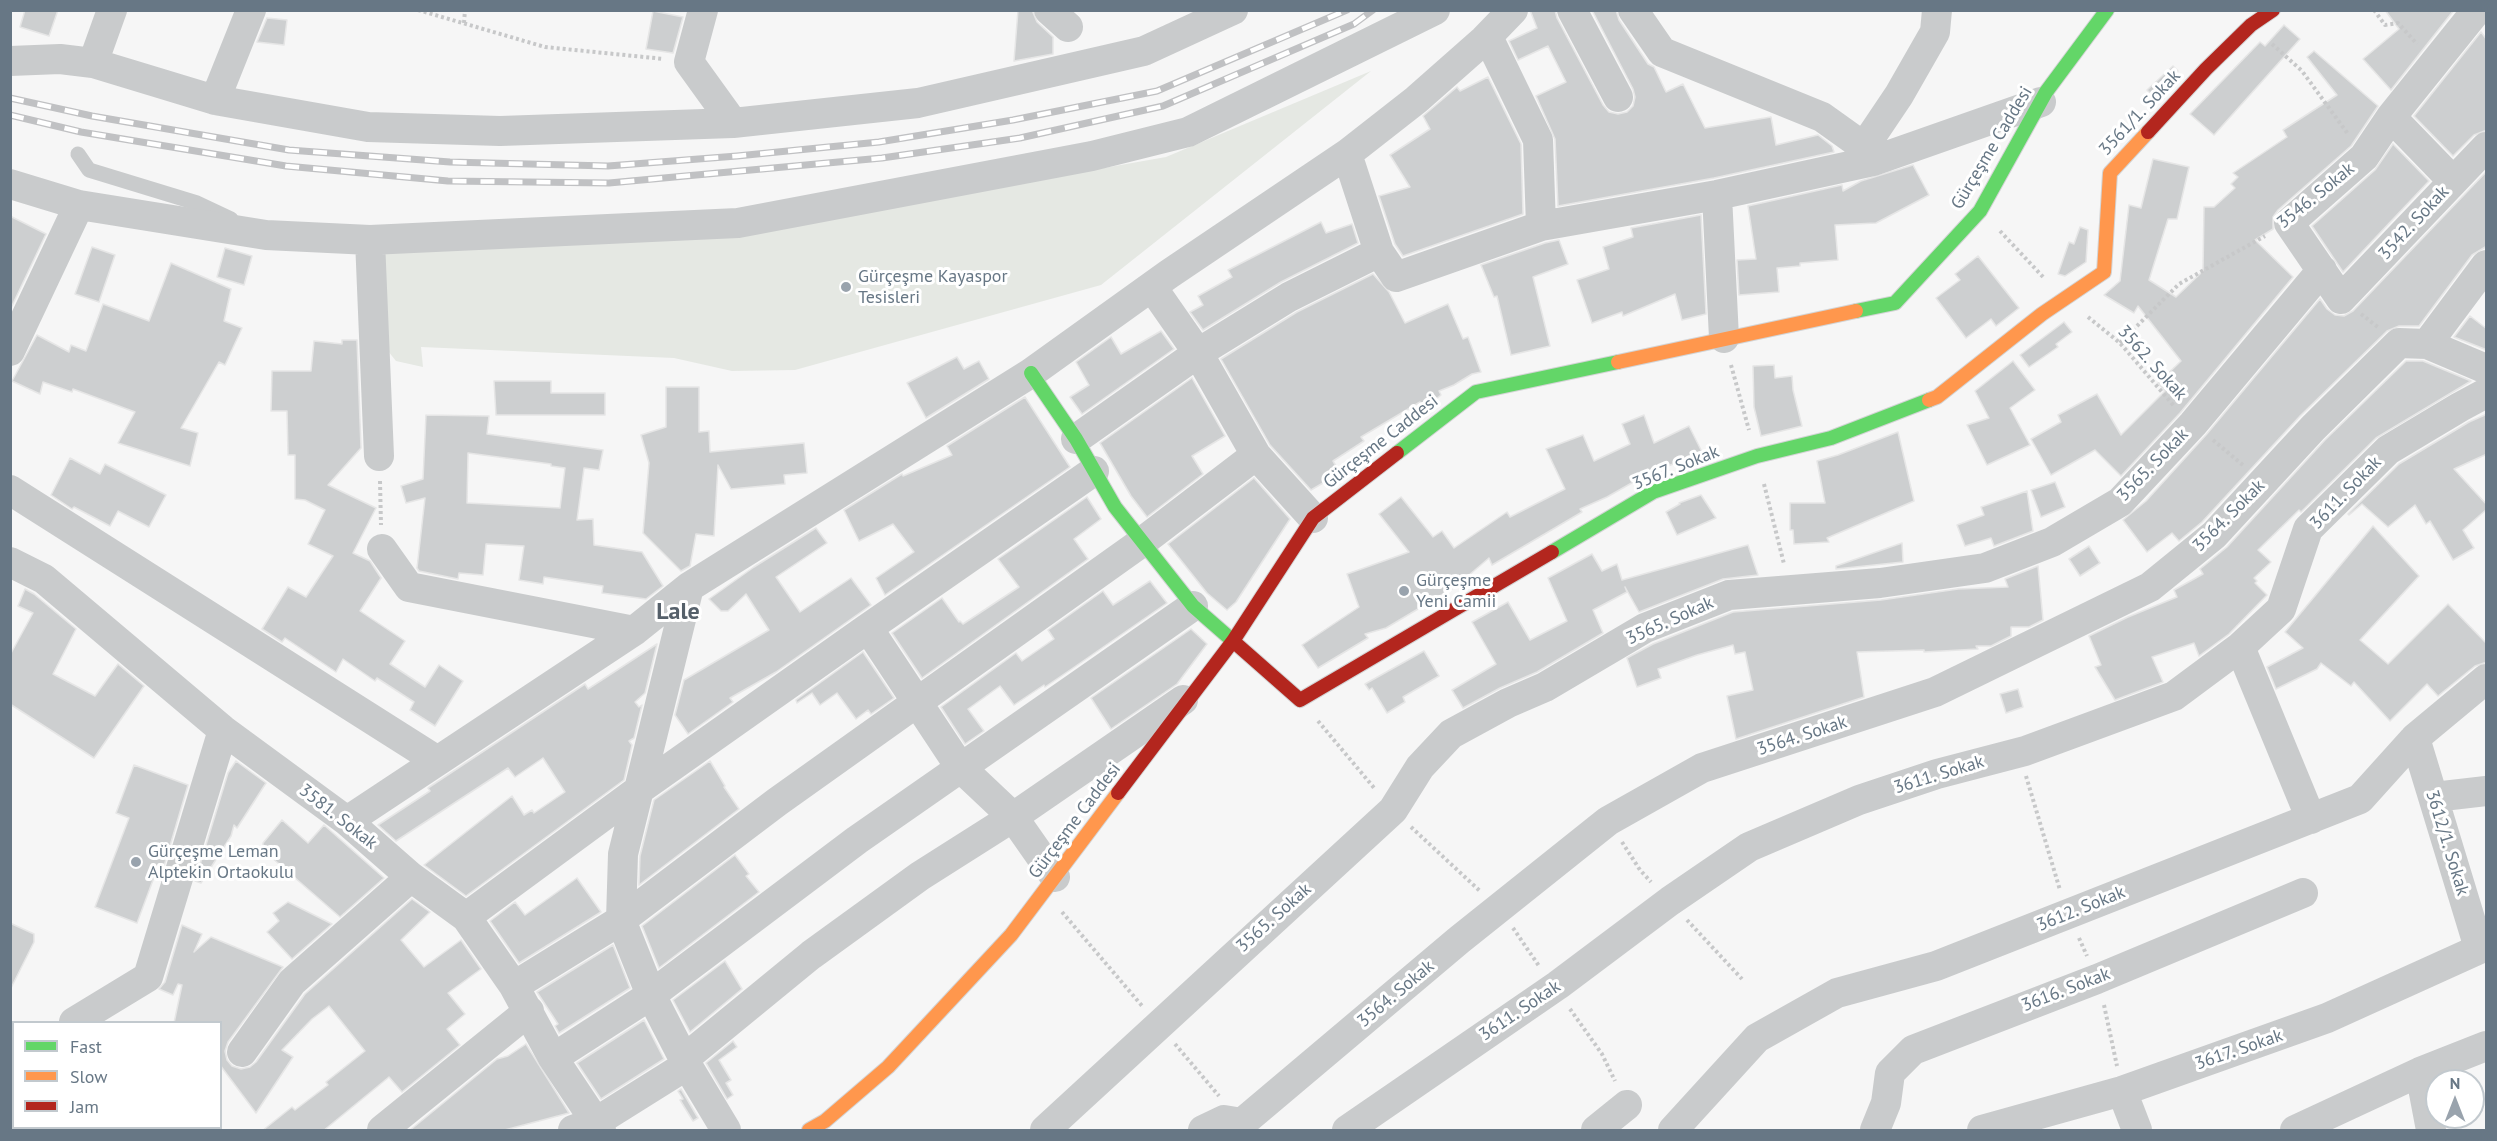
<!DOCTYPE html>
<html>
<head>
<meta charset="utf-8">
<style>
  body { margin:0 }
  #map { position:relative; width:2497px; height:1141px; overflow:hidden; background:#f6f6f6; font-family:"PT Sans",sans-serif }
  canvas { display:block }
  .frame { position:absolute; inset:0; border:12px solid #677785; pointer-events:none }
  .legend { position:absolute; left:12px; top:1021px; width:210px; height:108px; box-sizing:border-box; background:#fff; border:2px solid #c2c9ce; margin:0; padding:8px 10px; list-style:none; font-size:18px; color:#677785 }
  .legend li { display:flex; align-items:center; gap:12px; height:30px }
  .legend b { width:30px; border:2px solid #c2c9ce }
  .north { position:absolute; left:2425px; top:1069px; width:60px; height:60px; box-sizing:border-box; background:#fff; border:2px solid #c2c9ce; border-radius:50%; rotate:0deg; font-size:16px; font-weight:700; line-height:24px; text-align:center; color:#677785 }
  .north::after { content:''; display:block; margin:auto; width:21px; height:27px; background:#99a3ad; clip-path:polygon(50% 0,100% 100%,50% 72%,0 100%) }
</style>
</head>
<body>
<div id="map">
<canvas width="2497" height="1141"></canvas>
<div class="frame"></div>
<ul class="legend">
<li><b style="height:8px;background:#63d668"></b>Fast</li>
<li><b style="height:8px;background:#ff974d"></b>Slow</li>
<li><b style="height:8px;background:#b3261e"></b>Jam</li>
</ul>
<div class="north">N</div>
</div>
<script>
const context = document.querySelector('canvas').getContext('2d');
context.lineJoin = 'round';
function paint(path, color) { context.fillStyle = color; context.fill(path, 'evenodd'); }
const toPath = rows => new Path2D(rows.map(r => 'M' + r).join(''));
function strokePath(path, color, width, dash) { context.strokeStyle = color; context.lineWidth = width; context.lineCap = dash ? 'butt' : 'round'; context.setLineDash(dash || []); context.stroke(path); }
function write(font, color, halo, rows, align = 'center') {
  context.font = font + ' "PT Sans",sans-serif'; context.lineWidth = 6; context.setLineDash([]); context.textBaseline = 'middle'; context.strokeStyle = halo; context.fillStyle = color; for (const [text, x, y, turn = 0] of rows) {
    context.save(); context.translate(x, y); context.rotate((+turn || 0) * Math.PI / 180); context.textAlign = isNaN(turn) ? turn : align; if (halo) context.strokeText(text, 0, 0); context.fillText(text, 0, 0); context.restore();
  }
}
paint(toPath([
  [1371,71,1101,285,795,370,732,371,674,358,421,347,423,367,396,361,384,346,384,252,740,232,1166,157]
]), '#e5e8e3');
const building = toPath([
  [25,10,58,10,49,36,20,27,25,10],
  [1018,10,1032,10,1037,22,1053,37,1053,54,1014,61,1018,10],
  [1530,10,1555,10,1557,18,1603,105,1609,112,1618,114,1627,112,1633,106,1635,97,1633,89,1592,10,1616,10,1619,20,1648,64,1654,67,1666,92,1683,84,1705,128,1771,117,1776,145,1818,135,1832,146,1834,152,1714,178,1558,206,1555,139,1536,96,1566,82,1548,46,1518,60,1509,41,1537,28,1530,10],
  [2385,10,2454,10,2391,90,2363,59,2399,29,2385,10],
  [653,11,683,17,673,53,646,49,653,11],
  [267,18,287,20,284,45,257,42,267,18],
  [2284,25,2300,39,2214,135,2190,114,2260,42,2265,46,2284,25],
  [2481,32,2487,40,2487,130,2474,135,2453,156,2414,116,2481,32],
  [2314,51,2378,106,2351,146,2278,210,2273,217,2273,229,2255,240,2293,277,2180,413,2121,476,2095,450,2051,475,2031,439,2061,422,2058,415,2097,394,2121,435,2165,391,2158,383,2181,361,2138,306,2134,313,2104,295,2120,281,2129,205,2141,208,2153,159,2189,167,2177,219,2168,219,2149,280,2176,297,2203,271,2204,207,2214,207,2235,188,2231,184,2238,177,2233,173,2287,137,2283,130,2337,95,2307,57,2314,51],
  [2173,66,2178,71,2154,97,2147,90,2173,66],
  [1488,77,1521,144,1523,214,1403,256,1395,244,1379,196,1410,187,1390,155,1430,129,1423,116,1457,87,1460,91,1488,77],
  [2393,144,2429,181,2343,272,2312,226,2375,170,2393,144],
  [1913,165,1929,195,1876,223,1835,225,1838,260,1800,263,1800,266,1777,268,1779,292,1739,295,1737,260,1756,259,1748,206,1842,185,1843,191,1861,181,1913,165],
  [2487,171,2487,246,2472,255,2419,326,2399,326,2387,331,2300,416,2202,522,2179,541,2172,533,2147,552,2123,520,2146,501,2206,435,2320,299,2327,309,2335,315,2344,316,2353,311,2487,171],
  [1701,215,1706,314,1682,320,1675,294,1623,316,1622,312,1592,323,1577,280,1609,269,1603,247,1633,237,1631,228,1701,215],
  [10,216,46,234,10,310,10,216],
  [1321,222,1326,233,1352,224,1358,243,1281,282,1203,330,1190,312,1203,305,1198,296,1232,277,1228,270,1321,222],
  [2080,227,2088,230,2086,262,2065,276,2058,274,2069,242,2074,244,2080,227],
  [1559,240,1568,264,1533,277,1550,346,1511,355,1497,296,1494,297,1481,265,1545,243,1559,240],
  [92,247,115,255,99,302,75,294,92,247],
  [225,248,252,256,244,285,217,277,225,248],
  [1978,256,2019,308,1996,326,1991,319,1966,338,1936,298,1960,280,1955,274,1978,256],
  [171,263,231,289,224,321,242,328,225,365,219,362,181,428,198,433,190,466,118,443,135,412,73,389,72,392,43,382,40,394,12,381,37,335,69,352,71,345,86,351,103,304,149,321,171,263],
  [1373,274,1389,292,1405,323,1448,304,1463,339,1468,337,1481,372,1472,374,1454,385,1439,391,1441,395,1430,404,1422,407,1420,402,1361,437,1364,441,1333,461,1340,473,1311,490,1270,445,1221,359,1297,312,1373,274],
  [2470,316,2487,329,2487,350,2454,337,2470,316],
  [2064,322,2072,332,2056,344,2058,347,2029,367,2020,355,2064,322],
  [1161,331,1174,349,1082,414,1070,397,1089,385,1076,362,1111,337,1121,354,1161,331],
  [342,340,357,340,361,448,328,485,376,508,353,553,370,561,381,578,360,611,405,641,390,664,425,687,439,665,463,681,435,726,410,710,414,702,377,678,375,681,343,659,336,672,285,638,282,642,262,629,288,587,306,597,333,556,308,544,325,510,305,500,295,499,295,455,288,455,287,411,271,411,272,371,311,371,314,341,342,344,342,340],
  [957,357,964,369,979,361,989,379,926,418,907,383,957,357],
  [2013,361,2035,390,2010,408,2030,445,1987,465,1967,425,1989,418,1975,391,2013,361],
  [2406,361,2423,361,2471,381,2376,438,2301,512,2299,510,2258,550,2271,562,2254,578,2257,581,2255,583,2267,595,2229,634,2199,656,2194,643,2152,657,2163,682,2115,700,2095,667,2101,665,2089,636,2128,617,2177,597,2174,590,2203,574,2200,569,2227,547,2325,440,2406,361],
  [1774,365,1775,378,1792,376,1793,390,1802,426,1761,436,1754,407,1753,366,1774,365],
  [1192,378,1225,436,1192,456,1203,474,1147,517,1131,496,1100,443,1192,378],
  [494,381,551,381,551,393,605,393,605,415,496,415,494,381],
  [666,387,699,387,699,432,709,431,710,452,804,443,807,473,784,475,785,484,731,489,718,465,714,536,696,534,690,566,681,571,643,533,649,463,641,435,666,427,666,387],
  [1025,397,1070,467,885,595,876,578,914,552,893,524,859,541,844,510,902,474,903,476,952,455,947,446,1025,397],
  [2487,414,2487,454,2454,469,2487,505,2487,509,2463,530,2474,548,2453,560,2430,521,2426,524,2415,505,2388,527,2362,504,2349,515,2348,514,2399,464,2469,422,2487,414],
  [426,415,489,416,487,434,603,450,599,470,584,468,577,520,593,519,594,545,642,552,663,586,646,599,602,593,603,586,544,577,543,584,519,580,524,546,486,544,483,575,459,573,458,579,419,571,417,568,425,498,406,503,401,486,423,479,426,415],
  [468,453,551,464,551,466,565,468,560,508,467,503,468,453],
  [1644,415,1654,443,1689,426,1702,452,1644,476,1607,497,1580,509,1582,512,1492,565,1489,558,1455,587,1386,628,1365,634,1368,638,1318,668,1302,645,1359,607,1347,574,1409,552,1379,514,1401,497,1433,537,1442,531,1454,548,1507,512,1510,517,1565,489,1546,449,1583,435,1594,461,1630,444,1622,424,1644,415],
  [1898,432,1914,501,1827,538,1829,542,1794,544,1793,530,1790,530,1790,503,1825,503,1817,461,1838,455,1898,432],
  [70,458,100,474,105,464,166,495,149,527,118,511,110,526,74,507,72,509,51,495,70,458],
  [1254,478,1290,519,1236,602,1227,610,1207,593,1168,544,1254,478],
  [2055,482,2065,507,2041,517,2031,490,2055,482],
  [2027,491,2033,531,1994,546,1991,538,1965,546,1957,525,1984,515,1981,507,2027,491],
  [1701,495,1716,518,1677,535,1666,512,1680,504,1679,503,1701,495],
  [1087,497,1101,519,1074,539,1088,559,922,678,892,633,942,598,959,622,960,621,963,624,1019,587,998,559,1087,497],
  [2373,526,2419,576,2360,640,2388,664,2448,604,2487,644,2487,662,2475,666,2438,696,2427,684,2390,721,2354,682,2351,686,2321,663,2317,669,2276,689,2267,667,2303,648,2285,632,2373,526],
  [816,528,827,543,776,577,800,612,851,578,871,605,776,672,730,698,733,702,688,734,675,715,684,680,769,630,746,594,728,611,721,611,709,599,754,567,816,528],
  [1902,543,1903,562,1836,569,1836,566,1902,543],
  [1748,545,1758,575,1723,579,1639,612,1625,587,1627,592,1593,610,1603,633,1537,672,1500,688,1463,708,1452,690,1496,664,1472,622,1508,602,1530,640,1567,621,1548,578,1592,554,1602,571,1617,564,1622,580,1748,545],
  [2089,546,2100,563,2080,576,2069,559,2089,546],
  [2038,566,2043,620,2029,627,2011,627,2011,636,1991,646,1976,646,1978,649,1924,652,1924,650,1857,652,1864,697,1736,739,1727,696,1753,690,1745,652,1735,654,1733,645,1697,655,1658,669,1661,678,1637,687,1627,658,1653,644,1733,612,1881,600,1958,589,2008,587,2005,579,2038,566],
  [1150,581,1167,603,1073,668,1045,687,1044,685,1014,705,1000,686,968,709,984,731,965,744,941,707,1016,653,1022,661,1054,639,1048,630,1103,591,1113,605,1150,581],
  [25,589,34,594,76,629,53,674,95,696,118,664,144,686,94,758,10,704,10,655,33,613,18,606,25,589],
  [1191,629,1207,644,1177,684,1111,729,1091,698,1191,629],
  [657,644,645,693,635,702,639,707,642,705,634,738,629,741,632,745,624,780,466,896,424,865,512,796,524,815,532,810,534,813,565,792,543,758,515,777,508,768,396,841,378,825,430,791,428,788,585,684,588,689,657,644],
  [1424,651,1439,676,1403,697,1405,702,1387,713,1372,688,1369,690,1365,684,1424,651],
  [863,652,894,698,871,714,868,710,856,719,837,693,820,705,812,693,797,703,796,700,863,652],
  [2018,689,2023,707,2006,713,2000,694,2018,689],
  [236,761,266,783,237,828,234,825,231,836,201,883,195,881,228,773,236,761],
  [710,761,725,786,724,787,739,809,639,885,640,856,654,800,710,761],
  [134,765,188,785,164,866,159,864,137,923,95,907,129,818,116,813,134,765],
  [282,820,308,843,324,825,384,878,340,917,263,850,263,843,282,820],
  [735,855,749,874,746,876,759,892,659,968,642,926,735,855],
  [577,878,601,912,519,963,490,921,515,902,525,915,577,878],
  [412,899,430,912,401,940,424,967,461,940,481,969,448,993,465,1014,447,1029,460,1045,402,1092,389,1077,323,1131,262,1131,292,1107,295,1110,328,1085,326,1082,365,1051,329,1006,312,1019,282,1050,293,1057,256,1113,220,1065,220,1023,174,1023,182,985,178,984,173,995,159,989,165,982,182,925,202,934,194,952,211,937,283,967,228,1042,225,1051,227,1060,232,1066,241,1069,250,1067,256,1062,305,994,412,899],
  [288,902,332,924,292,959,267,932,279,921,273,913,288,902],
  [10,923,34,934,34,942,10,990,10,923],
  [613,945,630,988,559,1033,555,1026,558,1024,537,992,613,945],
  [725,961,742,989,690,1032,673,1000,725,961],
  [644,1020,664,1059,601,1099,577,1063,644,1020],
  [733,1041,737,1047,719,1060,731,1080,726,1083,733,1095,727,1099,706,1063,733,1041],
  [526,1044,569,1113,501,1131,409,1131,497,1059,508,1056,526,1044],
  [681,1089,698,1118,693,1121,680,1100,683,1099,678,1091,681,1089]
]);
paint(building, '#cdcfd0');
strokePath(building, '#e6e6e6', 1.5);
const fast = toPath([
  [1856,311,1895,303,1980,211,2046,92,2107,10],
  [1031,373,1076,439,1115,507,1193,606,1233,641],
  [1397,453,1476,392,1618,362],
  [1552,552,1653,492,1757,456,1831,438,1929,400]
]);
const slow = toPath([
  [1618,362,1856,311],
  [1929,400,1937,397,2042,314,2104,272,2110,173,2148,132],
  [809,1130,825,1121,888,1067,1011,935,1118,793]
]);
const jam = toPath([
  [2148,132,2206,69,2251,25,2273,10],
  [1233,641,1300,700,1552,552],
  [1118,793,1233,641,1313,518,1397,453]
]);
strokePath(fast, '#d3d4d5', 16);
strokePath(slow, '#d3d4d5', 16);
strokePath(jam, '#d3d4d5', 16);
strokePath(toPath([
  [418,10,545,47,664,59],
  [2374,10,2385,25,2398,23,2417,44],
  [464,23,465,10],
  [2272,44,2302,71,2348,134],
  [2000,231,2044,278],
  [2361,314,2379,328],
  [2088,317,2120,343,2174,406],
  [2120,343,2179,284,2265,236],
  [1731,365,1749,430],
  [2213,440,2244,466],
  [380,481,381,525],
  [1764,484,1784,564],
  [1318,721,1375,789],
  [2026,776,2060,890],
  [1411,827,1480,891],
  [1622,842,1640,870,1651,882],
  [1062,912,1143,1007],
  [1687,920,1742,979],
  [1513,928,1539,966],
  [2079,938,2087,956],
  [2104,1005,2117,1066],
  [1570,1009,1602,1054,1615,1081],
  [1175,1044,1219,1096]
]), '#c7c8c9', 4, [3, 3]);
strokePath(toPath([
  [78,154,89,170,197,203,231,219]
]), '#c9cbcc', 15);
strokePath(toPath([
  [703,10,689,62,733,123],
  [1049,10,1068,27],
  [1572,10,1618,97],
  [1633,10,1662,52,1822,117,1864,147,1873,161],
  [2477,10,2391,117,2364,157,2289,223,2341,299,2486,147],
  [1488,37,1538,140,1541,226],
  [10,61,60,59,93,63,215,100,368,127,500,131,733,123,918,103,1144,51,1233,10],
  [93,63,112,10],
  [215,100,251,10],
  [2391,117,2453,181],
  [1864,147,1899,95,1935,32,1937,10],
  [1347,154,1379,252,1396,277,1541,226,1717,195,1873,161,2041,102],
  [10,184,79,205,266,235,370,240,738,223,1092,156,1188,132,1435,10],
  [1717,195,1724,338],
  [370,240,379,456],
  [1152,287,1198,353,1256,455,1313,518],
  [2427,344,2486,265],
  [10,351,79,205],
  [1076,439,1198,353,1289,297,1379,252],
  [10,490,436,760],
  [382,549,409,587,634,631],
  [10,562,44,579,223,730,347,821,411,877,466,917,514,986,553,1058,601,1130],
  [689,587,1031,373,1169,274,1347,154,1416,100,1484,40,1513,10],
  [868,628,1094,471],
  [2240,647,2311,819],
  [2415,738,2479,948],
  [2434,797,2486,791],
  [347,821,634,631,689,587,623,854,621,920,651,995,687,1065],
  [466,917,640,789,868,628,960,767,1013,817,1055,877],
  [514,986,621,920,777,802,1142,542,1256,455],
  [74,1022,148,977,223,730],
  [242,1052,292,982,411,877],
  [553,1058,651,995,857,840,1193,606],
  [684,1059,811,955,920,876,1013,817,1183,700],
  [10,1062,14,1060],
  [2420,1072,2431,1130],
  [2122,1091,2137,1130],
  [10,1130,12,1130],
  [382,1130,529,1011],
  [573,1130,596,1122,687,1065,726,1130],
  [1045,1130,1393,810,1420,767,1451,734,1508,703,1545,687,1645,628,1729,595,1880,583,1985,568,2052,542,2120,502,2193,424,2322,270],
  [1203,1130,1224,1120,1242,1123,1459,940,1608,821,1702,768,1935,692,2150,587,2214,535,2313,428,2399,343,2427,344,2486,369],
  [1347,1130,1558,985,1670,901,1749,847,1859,800,1937,774,2025,751,2174,696,2240,647,2281,609,2308,529,2388,450,2460,407,2486,393],
  [1596,1130,1627,1105],
  [1673,1130,1757,1038,1837,993,1936,966,2360,799,2415,738,2486,679],
  [1875,1130,1886,1103,1890,1073,1913,1050,2097,979,2303,893],
  [1982,1130,2122,1091,2327,1018,2486,946],
  [2295,1130,2420,1072,2486,1046]
]), '#c9cbcc', 30);
strokePath(fast, '#63d668', 14);
strokePath(slow, '#ff974d', 14);
strokePath(jam, '#b3261e', 14);
const rail = toPath([
  [10,98,92,116,289,150,450,162,608,166,737,156,879,142,1013,120,1157,91,1347,10],
  [10,115,81,132,286,166,448,181,609,183,882,158,1020,138,1163,106,1354,24,1373,10]
]);
strokePath(rail, '#c0c1c3', 7);
strokePath(rail, '#fff', 4.5, [14]);
for (const [x, y, r, color] of [
  [846,287,6,"#99a3ad"],
  [1404,591,6,"#99a3ad"],
  [136,862,6,"#99a3ad"]
]) { const dot = new Path2D(); dot.arc(x, y, r, 0, 2 * Math.PI); context.fillStyle = color; context.fill(dot); strokePath(dot, '#fff', 2); }
write('18px', '#677785', '#fff', [
  ["3561/1. Sokak",2140,113,-47],
  ["Gürçeşme Caddesi",1992,148,-59],
  ["3546. Sokak",2316,196,-39],
  ["3542. Sokak",2414,223,-47],
  ["3562. Sokak",2152,363,48],
  ["Gürçeşme Caddesi",1381,442,-38],
  ["3565. Sokak",2153,465,-46],
  ["3567. Sokak",1676,468,-22],
  ["3611. Sokak",2346,493,-46],
  ["3564. Sokak",2229,516,-45],
  ["3565. Sokak",1670,621,-24],
  ["3564. Sokak",1802,736,-18],
  ["3611. Sokak",1939,775,-17],
  ["3581. Sokak",338,817,38],
  ["Gürçeşme Caddesi",1075,821,-53],
  ["3612/1. Sokak",2447,843,73],
  ["3612. Sokak",2081,909,-22],
  ["3565. Sokak",1274,918,-42],
  ["3616. Sokak",2066,990,-21],
  ["3564. Sokak",1396,994,-40],
  ["3611. Sokak",1520,1011,-34],
  ["3617. Sokak",2239,1050,-19]
]);
write('18px', '#677785', '#fff', [
  ["Gürçeşme Kayaspor",858,277],
  ["Tesisleri",858,298],
  ["Gürçeşme",1416,581],
  ["Yeni Camii",1416,602],
  ["Gürçeşme Leman",148,852],
  ["Alptekin Ortaokulu",148,873]
], 'left');
write('bold 24px', '#55606a', '#fff', [
  ["Lale",678,612]
]);
</script>
</body>
</html>
